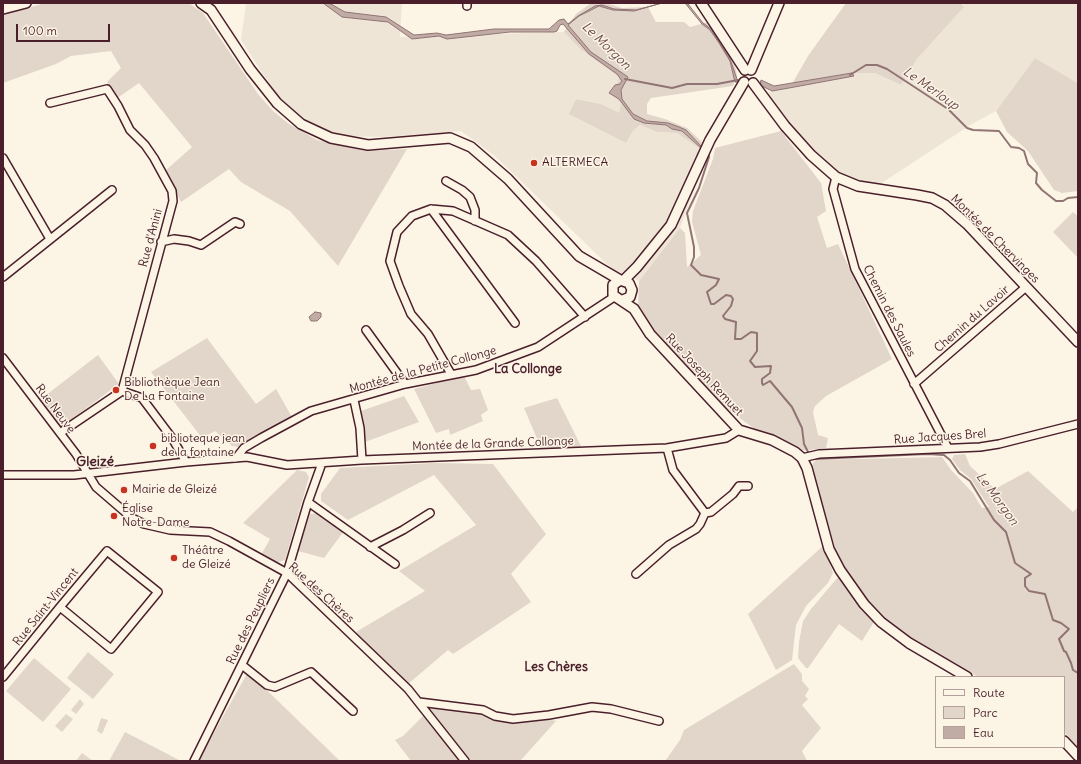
<!DOCTYPE html>
<html>
<head>
<meta charset="utf-8">
<style>
  body { margin:0 }
  #map { position:relative; width:1081px; height:764px; overflow:hidden; background:#fcf5e5; font-family:Delius,sans-serif }
  canvas { display:block }
  .frame { position:absolute; inset:0; border:4px solid #4a1f2b; pointer-events:none }
  .legend { position:absolute; left:935px; top:676px; width:130px; height:72px; box-sizing:border-box; background:#fcf5e5; border:1px solid #b59f9b; margin:0; padding:5px 7px; list-style:none; font-size:12px; color:#4a1f2b }
  .legend li { display:flex; align-items:center; gap:8px; height:20px }
  .legend b { width:20px; border:1px solid #b59f9b }
  .scale { position:absolute; left:16px; top:24px; width:94px; height:18px; box-sizing:border-box; border:2px solid #4a1f2b; border-top:0; padding-left:5px; font-size:12px; line-height:14px; white-space:nowrap; color:#4a1f2b; -webkit-text-stroke:3px #fcf5e5; paint-order:stroke }
</style>
</head>
<body>
<div id="map">
<canvas width="1081" height="764"></canvas>
<div class="frame"></div>
<ul class="legend">
<li><b style="height:5px;background:#fcf5e5"></b>Route</li>
<li><b style="height:11px;background:#e2d5ca"></b>Parc</li>
<li><b style="height:11px;background:#c0aca5"></b>Eau</li>
</ul>
<div class="scale">100 m</div>
</div>
<script>
const context = document.querySelector('canvas').getContext('2d');
context.lineJoin = 'round';
function paint(path, color) { context.fillStyle = color; context.fill(path, 'evenodd'); }
const toPath = rows => new Path2D(rows.map(r => 'M' + r).join(''));
function strokePath(path, color, width, dash) { context.strokeStyle = color; context.lineWidth = width; context.lineCap = dash ? 'butt' : 'round'; context.setLineDash(dash || []); context.stroke(path); }
function write(font, color, halo, rows, align = 'center') {
  context.font = font + ' Delius,sans-serif'; context.lineWidth = 3; context.setLineDash([]); context.textBaseline = 'middle'; context.strokeStyle = halo; context.fillStyle = color; for (const [text, x, y, turn = 0] of rows) {
    context.save(); context.translate(x, y); context.rotate((+turn || 0) * Math.PI / 180); context.textAlign = isNaN(turn) ? turn : align; if (halo) context.strokeText(text, 0, 0); context.fillText(text, 0, 0); context.restore();
  }
}
paint(toPath([
  [246,3,402,3,400,37,564,32,580,49,619,77,618,83,613,87,621,103,619,114,601,104,576,99,570,114,626,143,633,131,640,125,657,132,677,133,707,154,680,228,639,281,613,270,495,156,461,131,384,137,342,136,323,131,299,116,274,91,241,40],
  [963,3,1078,3,1078,83,1035,58,996,111,972,124,877,186,857,183,837,175,817,158,766,94,772,91,853,76,852,73,875,73,901,85,917,59,964,7]
]), '#eee5d7');
paint(toPath([
  [45,3,189,3,203,13,258,94,273,111,289,124,317,140,365,151,407,149,338,266,290,211,241,182,229,169,181,202,165,171,192,147,139,83,116,99,107,82,121,68,111,51,71,56,56,64,3,83,3,15],
  [591,3,606,3,622,8,648,7,656,22,684,22,690,27,708,22,735,65,737,76,733,86,651,98,647,104,647,114,665,119,687,128,702,142,700,149,677,133,657,132,640,125,633,131,626,143,569,114,576,99,601,104,619,113,621,103,611,93,613,87,618,83,619,77,580,49,564,32,576,14],
  [846,3,961,3,964,7,917,59,901,85,875,73,852,73,792,84,808,56],
  [1035,58,1078,83,1078,191,1062,193,1054,190,1028,151,1007,132,996,111],
  [781,131,821,183,826,211,817,217,827,248,838,244,892,359,826,396,815,406,813,412,818,435,828,438,826,448,800,451,763,435,727,409,680,360,647,321,638,306,639,281,680,228,685,233,687,267,701,255,692,222,693,211,713,159,715,148],
  [1073,212,1078,216,1078,258,1053,232],
  [207,338,256,404,276,389,293,419,244,448,232,446,215,431,202,438,151,372],
  [98,355,119,384,61,427,41,399],
  [464,376,471,390,480,389,488,410,481,415,483,421,450,435,449,429,436,433,414,389],
  [404,396,419,422,365,442,361,411],
  [557,398,582,448,541,448,524,408],
  [965,454,970,466,995,489,1028,471,1073,512,1078,507,1078,748,1064,732,1064,677,978,677,903,633,883,617,866,598,838,558,813,472,813,463,816,460,942,457,951,470,973,493,982,508,989,507,971,479,960,470,952,459,954,455],
  [434,463,493,464,546,534,511,574,531,602,453,654,448,650,408,684,360,638,356,632,425,591,399,571,476,525,434,475,348,520,321,501,321,494,340,468],
  [297,470,306,472,309,477,285,560,275,563,261,555,270,539,243,523],
  [319,513,344,531,324,558,298,551,310,514],
  [824,545,833,573,828,583,806,606,796,625,792,660,776,670,748,614],
  [838,577,874,622,862,641,839,624,808,668,806,668,798,658,799,642,803,621,811,609],
  [88,652,114,674,93,699,67,678],
  [34,658,71,689,43,722,6,691],
  [794,664,802,674,802,681,809,689,805,696,808,699,802,705,821,728,802,751,807,761,665,761,680,740,684,730],
  [248,672,340,761,198,761],
  [80,699,84,704,76,714,71,710],
  [432,708,477,713,498,720,547,719,556,721,520,761,470,761,428,709],
  [66,714,73,719,62,732,55,726],
  [423,716,459,760,458,761,411,761,395,740,403,736],
  [101,718,108,720,102,734,97,731],
  [125,732,179,760,178,761,109,761],
  [82,753,93,761,76,761]
]), '#e2d5ca');
const water = toPath([
  [323,3,329,3,345,12,386,17,414,35,437,33,446,35,494,29,549,29,559,20,564,19,568,24,578,16,595,6,602,5,614,9,636,10,662,3,634,11,613,10,599,6,579,16,568,25,591,52,628,77,621,90,622,99,633,114,647,121,668,123,679,127,686,130,701,146,701,148,682,131,672,129,666,125,644,123,634,119,619,99,609,93,615,85,620,84,622,81,617,74,589,54,563,24,560,25,557,31,554,32,510,32,447,39,439,36,412,39,388,22,342,17,323,3],
  [685,3,688,4,703,23,711,29,719,42,730,59,738,82,735,82,730,61,719,43,710,30,702,24,685,3],
  [852,73,854,76,789,88,772,91,760,85,761,80,774,86,852,73],
  [315,312,321,313,321,317,317,321,311,321,309,317,315,312]
]);
paint(water, '#c0aca5');
strokePath(water, '#917474', 1);
strokePath(toPath([
  [850,75,866,65,877,65,887,69,948,109,967,128,973,130,999,131,1011,147,1019,148,1024,151,1028,164,1037,173,1036,183,1042,190,1056,201,1063,201,1068,198,1078,197],
  [625,79,672,88,687,84,717,84,738,80],
  [708,151,709,157,699,188,687,213,694,247,694,257,691,265,701,275,719,279,716,285,707,292,711,304,714,304,726,295,731,296,733,299,731,306,723,316,725,319,736,322,735,339,741,339,751,332,757,333,757,351,750,361,755,367,771,366,770,373,762,379,762,383,763,385,770,381,792,407,802,428,804,444,808,452],
  [815,459,927,454,944,455,950,460,959,473,970,481,994,520,1006,532,1015,563,1031,574,1025,578,1025,586,1029,591,1045,594,1053,620,1061,623,1069,629,1059,639,1064,651,1066,652,1071,663,1073,670,1078,673]
]), '#917474', 2);
const minor = toPath([
  [467,6,467,3],
  [50,103,107,89,118,106,130,130,145,145,154,158,172,191,173,201,122,391,60,433],
  [3,158,50,239],
  [836,177,833,189,855,269,948,448],
  [446,181,462,190,470,197,475,210,475,221],
  [431,209,515,323],
  [161,242,174,239,189,241,201,245,235,222,240,224],
  [3,277,112,190],
  [366,330,405,384],
  [3,358,76,454,96,487,132,518,144,524,170,530,210,532,229,541,287,573,408,689,465,761],
  [451,374,428,334,411,314,399,286,390,261,397,232,412,216,431,209,453,211,508,235,536,261,585,317],
  [914,384,1026,287],
  [122,391,142,398,172,438,186,462],
  [354,400,360,428,362,460],
  [236,458,244,448,261,438,311,411,405,384,476,370,538,347,614,297],
  [802,458,819,454,980,447,999,444,1078,424],
  [3,475,74,475,186,462,247,457,287,465,362,460,667,448,726,438,739,430],
  [308,502,395,564],
  [705,513,711,512,733,494,739,486,748,486],
  [370,547,403,530,430,513],
  [636,574,669,545,696,529,700,524,705,513,673,470,667,448],
  [242,665,267,685,275,687,311,672,353,711],
  [3,677,60,607,107,551,158,592,111,649,60,607],
  [419,702,483,710,495,716,513,719,549,715,592,707,611,709,659,721],
  [194,761,287,573,308,502,322,463]
]);
const tertiary = toPath([
  [201,3,211,10,250,69,277,103,301,124,331,138,368,145,450,138,471,147,508,179,579,256,620,280],
  [701,3,745,70],
  [3,9,26,3],
  [751,70,779,3],
  [753,83,785,126,811,155,836,177,858,186,917,195,932,198,945,205,967,224,1078,342],
  [624,280,637,267,671,225,710,140,744,82],
  [623,300,630,297,632,290,629,283,620,280,613,285,613,295,634,309,650,334,739,430,772,440,795,452,802,458,807,468,829,549,840,570,864,604,881,622,909,643,967,677],
  [1064,741,1078,756]
]);
strokePath(minor, '#4a1f2b', 10);
strokePath(tertiary, '#4a1f2b', 12);
strokePath(minor, '#fcf5e5', 7);
strokePath(tertiary, '#fcf5e5', 9);
for (const [x, y, r, color] of [
  [534,163,4,"#c8321e"],
  [116,390,4,"#c8321e"],
  [153,446,4,"#c8321e"],
  [124,490,4,"#c8321e"],
  [114,516,4,"#c8321e"],
  [174,558,4,"#c8321e"]
]) { const dot = new Path2D(); dot.arc(x, y, r, 0, 2 * Math.PI); context.fillStyle = color; context.fill(dot); strokePath(dot, '#fcf5e5', 1.5); }
write('12px', '#4a1f2b', '#fcf5e5', [
  ["ALTERMECA",542,163],
  ["Bibliothèque Jean",124,383],
  ["De La Fontaine",124,397],
  ["biblioteque jean",161,439],
  ["de la fontaine",161,453],
  ["Mairie de Gleizé",132,490],
  ["Église",122,509],
  ["Notre-Dame",122,523],
  ["Théâtre",182,551],
  ["de Gleizé",182,565]
], 'left');
write('12px', '#4a1f2b', '#fcf5e5', [
  ["Rue d'Anini",151,238,-75],
  ["Montée de Chervinges",995,239,45],
  ["Chemin des Saules",889,311,63],
  ["Chemin du Lavoir",972,319,-41],
  ["Montée de la Petite Collonge",423,370,-15],
  ["Rue Joseph Remuet",704,375,47],
  ["Rue Neuve",55,409,53],
  ["Rue Jacques Brel",940,437,-4],
  ["Montée de la Grande Collonge",493,444,-2],
  ["Rue des Chères",321,593,42],
  ["Rue Saint-Vincent",46,607,-51],
  ["Rue des Peupliers",251,621,-64]
]);
write('italic 13px', '#6d4950', '#fcf5e5', [
  ["Le Morgon",606,46,44],
  ["Le Merloup",931,89,35],
  ["Le Morgon",997,499,54]
]);
write('bold 13px', '#4a1f2b', '#fcf5e5', [
  ["La Collonge",528,369],
  ["Les Chères",556,667]
]);
write('bold 14px', '#4a1f2b', '#fcf5e5', [
  ["Gleizé",95,462]
]);
</script>
</body>
</html>
